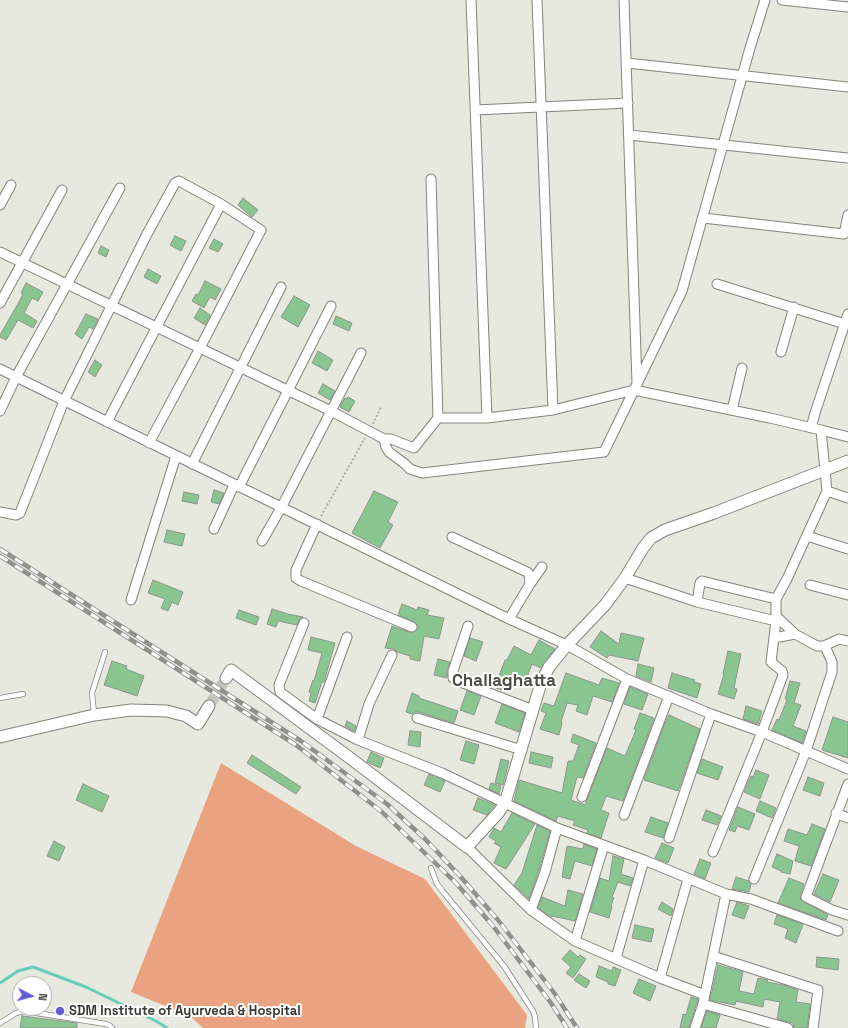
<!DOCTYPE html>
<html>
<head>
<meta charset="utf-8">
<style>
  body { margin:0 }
  #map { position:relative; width:848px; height:1028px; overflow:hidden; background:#e7e9df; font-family:"Space Grotesk",sans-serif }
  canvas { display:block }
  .north { position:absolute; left:12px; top:976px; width:40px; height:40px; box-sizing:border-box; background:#fff; border:1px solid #b0b0af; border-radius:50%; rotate:96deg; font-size:11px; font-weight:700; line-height:16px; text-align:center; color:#393936 }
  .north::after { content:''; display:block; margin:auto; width:14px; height:18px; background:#615bd4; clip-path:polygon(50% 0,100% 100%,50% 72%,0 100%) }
</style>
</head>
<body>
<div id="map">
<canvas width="848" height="1028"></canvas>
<div class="north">N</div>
</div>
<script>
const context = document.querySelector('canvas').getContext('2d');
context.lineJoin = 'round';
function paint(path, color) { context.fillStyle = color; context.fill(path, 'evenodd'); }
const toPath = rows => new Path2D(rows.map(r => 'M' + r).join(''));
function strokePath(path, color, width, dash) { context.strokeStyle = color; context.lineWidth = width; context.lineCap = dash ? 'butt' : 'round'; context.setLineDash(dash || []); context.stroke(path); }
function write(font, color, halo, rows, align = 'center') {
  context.font = font + ' "Space Grotesk",sans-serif'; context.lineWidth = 4; context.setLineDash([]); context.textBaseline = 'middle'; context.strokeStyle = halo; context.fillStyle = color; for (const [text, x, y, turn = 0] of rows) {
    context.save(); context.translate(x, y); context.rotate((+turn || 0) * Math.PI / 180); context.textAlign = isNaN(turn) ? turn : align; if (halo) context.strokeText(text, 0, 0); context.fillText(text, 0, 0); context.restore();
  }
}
paint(toPath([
  [221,763,356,846,425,879,527,1015,525,1028,203,1028,190,1016,131,992]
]), '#eaa380');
strokePath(toPath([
  [0,983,18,971,33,967,86,987,156,1021,167,1028]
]), '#67cdbb', 3);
const building = toPath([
  [243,198,258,210,252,217,238,205,243,198],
  [175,236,186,241,181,251,170,245,175,236],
  [214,239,223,244,218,252,209,248,214,239],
  [101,246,109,250,106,257,98,253,101,246],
  [148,269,161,276,157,284,144,277,148,269],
  [205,281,221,289,215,300,210,297,204,308,192,301,196,294,198,295,205,281],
  [26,283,43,292,38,301,32,298,24,313,37,321,33,328,18,320,6,340,0,337,0,335,20,300,23,294,21,293,26,283],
  [294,296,310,305,298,327,281,317,294,296],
  [200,308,210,315,205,325,194,318,200,308],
  [86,314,98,319,93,329,89,327,82,339,75,334,86,314],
  [336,316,352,323,349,331,333,324,336,316],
  [318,351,333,360,327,371,312,363,318,351],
  [95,360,102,365,95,377,88,372,95,360],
  [323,384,335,391,330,400,318,393,323,384],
  [348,397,355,401,349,412,340,407,345,398,346,399,348,397],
  [214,490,224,493,219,504,211,502,214,490],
  [374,491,398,502,388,522,393,525,380,548,352,533,374,491],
  [184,492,199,495,197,504,182,501,184,492],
  [167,530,185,534,182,546,164,542,167,530],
  [153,580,183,592,178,605,172,602,168,611,161,608,165,599,148,593,153,580],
  [402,604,417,610,418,607,429,610,427,615,444,618,439,639,424,636,420,661,410,659,410,656,397,652,394,649,385,648,392,626,412,633,418,629,418,626,415,622,398,615,402,604],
  [272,609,288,614,303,617,300,619,297,625,278,621,276,627,267,624,272,609],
  [239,610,259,617,256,625,236,618,239,610],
  [601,631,619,644,621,633,644,638,638,661,609,655,607,658,590,647,601,631],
  [311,637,335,643,324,682,322,682,315,703,309,701,311,693,309,692,313,680,314,681,322,653,308,650,311,637],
  [470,638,483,642,476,661,464,656,470,638],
  [539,640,555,649,541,668,532,664,524,685,499,676,505,660,507,660,514,646,531,655,539,640],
  [728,651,741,654,734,688,737,689,734,699,718,694,724,674,723,674,728,651],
  [438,659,450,662,447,669,447,678,434,675,438,659],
  [112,661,127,666,126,669,144,676,137,696,104,685,112,661],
  [638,664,654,668,651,682,636,676,638,664],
  [566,673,599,685,602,678,619,683,612,702,593,696,587,715,576,711,578,705,567,703,561,722,562,723,559,735,540,729,546,713,541,711,544,703,554,706,566,673],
  [672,673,695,680,694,682,701,684,697,698,668,688,672,673],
  [493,677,505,680,502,690,491,686,493,677],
  [790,681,800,683,794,703,801,705,793,726,806,731,802,743,772,730,777,719,779,720,787,700,785,699,790,681],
  [630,687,648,694,642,710,624,704,630,687],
  [467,691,481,696,474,715,460,710,467,691],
  [412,693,419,696,419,698,458,711,454,723,419,712,415,712,412,714,406,712,412,693],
  [502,704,525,713,519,732,495,723,502,704],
  [746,706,762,711,758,724,743,719,746,706],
  [640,713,654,718,623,801,606,796,601,810,609,813,601,838,587,833,588,830,573,825,575,821,558,816,556,821,514,801,519,780,562,793,568,761,573,761,579,745,571,742,573,734,596,743,583,778,577,777,571,800,585,805,607,748,625,756,636,730,634,729,640,713],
  [669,715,700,729,678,791,644,780,665,723,669,715],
  [833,717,848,722,848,758,822,750,833,717],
  [347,721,356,726,354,731,345,726,347,721],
  [410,731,421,732,420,747,408,745,410,731],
  [466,741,479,745,474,764,460,760,466,741],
  [371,752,384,758,380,768,367,762,371,752],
  [531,752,553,757,551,768,529,763,531,752],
  [252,755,301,787,296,794,247,763,252,755],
  [501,759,509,761,503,785,495,783,501,759],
  [702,759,723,767,718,780,697,773,702,759],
  [756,770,769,775,760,799,744,792,751,776,753,777,756,770],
  [429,774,445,781,440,792,424,785,429,774],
  [808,777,824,783,820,796,803,790,808,777],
  [491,783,501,786,499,794,489,789,491,783],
  [83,784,109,796,102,812,76,800,83,784],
  [478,798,495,805,487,815,473,810,478,798],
  [760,801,776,808,772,818,756,811,760,801],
  [738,807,755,814,749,830,737,826,735,832,729,830,738,807],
  [706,810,721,816,717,825,702,820,706,810],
  [512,813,535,824,506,869,494,863,501,847,494,843,496,841,489,837,494,828,501,832,512,813],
  [651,817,668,823,663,838,645,832,651,817],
  [812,824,825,829,811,866,795,861,799,846,784,841,788,829,807,835,812,824],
  [537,825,550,831,539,870,529,899,514,885,522,873,537,825],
  [54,841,65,847,59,861,47,856,54,841],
  [662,843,674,848,668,863,655,858,662,843],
  [584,844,597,849,592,866,575,861,570,879,562,877,567,846,583,849,584,844],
  [777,854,793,861,790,874,781,872,781,871,772,867,777,854],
  [613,856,624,859,621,874,633,878,630,886,618,882,612,897,614,898,611,905,612,906,609,918,590,912,600,878,609,881,613,856],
  [700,859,711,863,705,879,694,874,700,859],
  [823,874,839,880,830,902,814,894,823,874],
  [736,877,749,881,751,884,749,892,732,889,736,877],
  [789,878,804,884,800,895,801,900,828,915,826,920,778,903,789,878],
  [568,890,583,894,575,921,552,916,551,917,538,908,542,897,565,906,568,890],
  [662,902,673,909,671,916,658,909,662,902],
  [737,902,749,906,744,919,732,915,737,902],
  [777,915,803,924,796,943,785,938,788,929,774,924,777,915],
  [635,925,654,929,651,942,632,938,635,925],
  [570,950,578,957,580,955,586,959,573,978,566,973,571,967,562,959,570,950],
  [817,957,839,959,838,970,816,967,817,957],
  [718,965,743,972,739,991,754,994,758,978,768,980,767,982,783,985,798,990,796,1002,810,1004,807,1028,794,1028,793,1023,777,1019,780,1002,764,999,763,1007,736,1001,735,1005,710,1000,718,965],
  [599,966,612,971,613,967,621,970,615,986,608,984,608,982,596,977,599,966],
  [579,974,590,981,586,988,574,980,579,974],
  [639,979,656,986,650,1001,633,993,639,979],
  [691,997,698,999,689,1028,680,1028,683,1014,686,1015,691,997],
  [707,1011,720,1015,716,1028,701,1028,707,1011],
  [22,1016,77,1023,77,1028,20,1028,22,1016]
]);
paint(building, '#89c68f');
strokePath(building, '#8e958f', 1);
strokePath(toPath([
  [209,706,226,678]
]), '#c4c6bd', 11, [11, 5.5]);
const service = toPath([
  [0,698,23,694],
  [94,714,92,693,105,652],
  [431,868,437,884,444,893,504,966,533,1011,535,1017,536,1028],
  [0,1023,16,1013,24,1011,106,1024,109,1025,112,1028]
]);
const minor = toPath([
  [471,0,487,418],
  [537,0,553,410],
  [624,0,637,383],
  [782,0,848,7],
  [627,63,848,87],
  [475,110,628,103],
  [629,135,848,158],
  [431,179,438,418],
  [0,205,11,185],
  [703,218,844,234,848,215],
  [0,252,331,411,384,439,386,447,389,452,405,464,410,469,422,473,604,452,682,291,750,48,765,0],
  [717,284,845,324],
  [0,303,62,190],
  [781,352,794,307],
  [0,369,509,619,567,645,627,679,711,714,762,732,848,769],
  [732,410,742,368],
  [0,411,16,377,120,188],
  [107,422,221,204],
  [811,428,815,413,848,314],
  [821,430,827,491,848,498],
  [384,439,391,439,414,448,438,418,487,418,553,410,634,390,770,418,821,430,848,437],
  [192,464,281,287],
  [239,487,331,306],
  [0,512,16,515,20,513,64,401,147,234,175,183,179,181,221,204,261,230,200,348,149,443],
  [317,524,296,570,296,578,301,581,412,627],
  [214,529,234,485],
  [807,536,848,549],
  [452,537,527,572,529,574,530,584,509,619],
  [262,541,281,508,361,353],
  [625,578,697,602,776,621],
  [530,584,542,567],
  [810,585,848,595],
  [131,600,176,456],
  [697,602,700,583,702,581,776,599],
  [776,616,795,634,817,646,824,646,839,639,848,641],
  [304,623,279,685,280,692,317,719,358,740,442,773,557,828,644,860,726,894,751,899,838,931],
  [468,626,453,671,453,678,458,681,533,710],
  [774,638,795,634],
  [417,718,522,750],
  [317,719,347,637],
  [358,740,369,704,392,655],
  [848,784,806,897,832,910,848,915],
  [582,797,627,679],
  [836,813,848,818],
  [624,815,669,696],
  [669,838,711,714],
  [467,847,531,910,575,941,660,978,705,995],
  [713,852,762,732,783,675,782,671,771,662,776,621,776,599,787,579,827,491],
  [754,879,806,751,832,672,832,662,825,646],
  [726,894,703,1004,788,1028],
  [531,910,545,872,557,828],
  [575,941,604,845],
  [713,956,818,990,813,1028],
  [616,958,644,860],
  [660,978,688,879],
  [695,1028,703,1004]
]);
const tertiary = toPath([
  [226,678,231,670,350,758,467,847,499,812,505,803,541,683,549,667,567,645,605,605,625,578,643,548,651,538,665,530,714,513,848,461],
  [0,737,94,715,131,710,167,711,186,716,198,724,209,706]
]);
strokePath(service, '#83847c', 6);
strokePath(minor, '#83847c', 11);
strokePath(tertiary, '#83847c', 13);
strokePath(toPath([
  [373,424,381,407],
  [321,516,365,438]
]), '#acaea6', 2, [2, 2]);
strokePath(service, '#fff', 4.5);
strokePath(minor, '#fff', 9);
strokePath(tertiary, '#fff', 11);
const rail = toPath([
  [0,549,301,741,387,804,425,839,460,876,498,920,555,994,577,1028],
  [0,556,296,745,382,812,456,883,493,926,551,1003,567,1028]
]);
strokePath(rail, '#90918a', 4.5);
strokePath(rail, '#fff', 3, [9]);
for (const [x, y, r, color] of [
  [60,1011,5,"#615bd4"]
]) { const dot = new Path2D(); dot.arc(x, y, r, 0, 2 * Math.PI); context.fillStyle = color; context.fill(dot); strokePath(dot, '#fff', 1.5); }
write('bold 13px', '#393936', '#fff', [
  ["SDM Institute of Ayurveda & Hospital",69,1011]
], 'left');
write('bold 17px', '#4b4c44', '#fff', [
  ["Challaghatta",504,681]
]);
</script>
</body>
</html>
